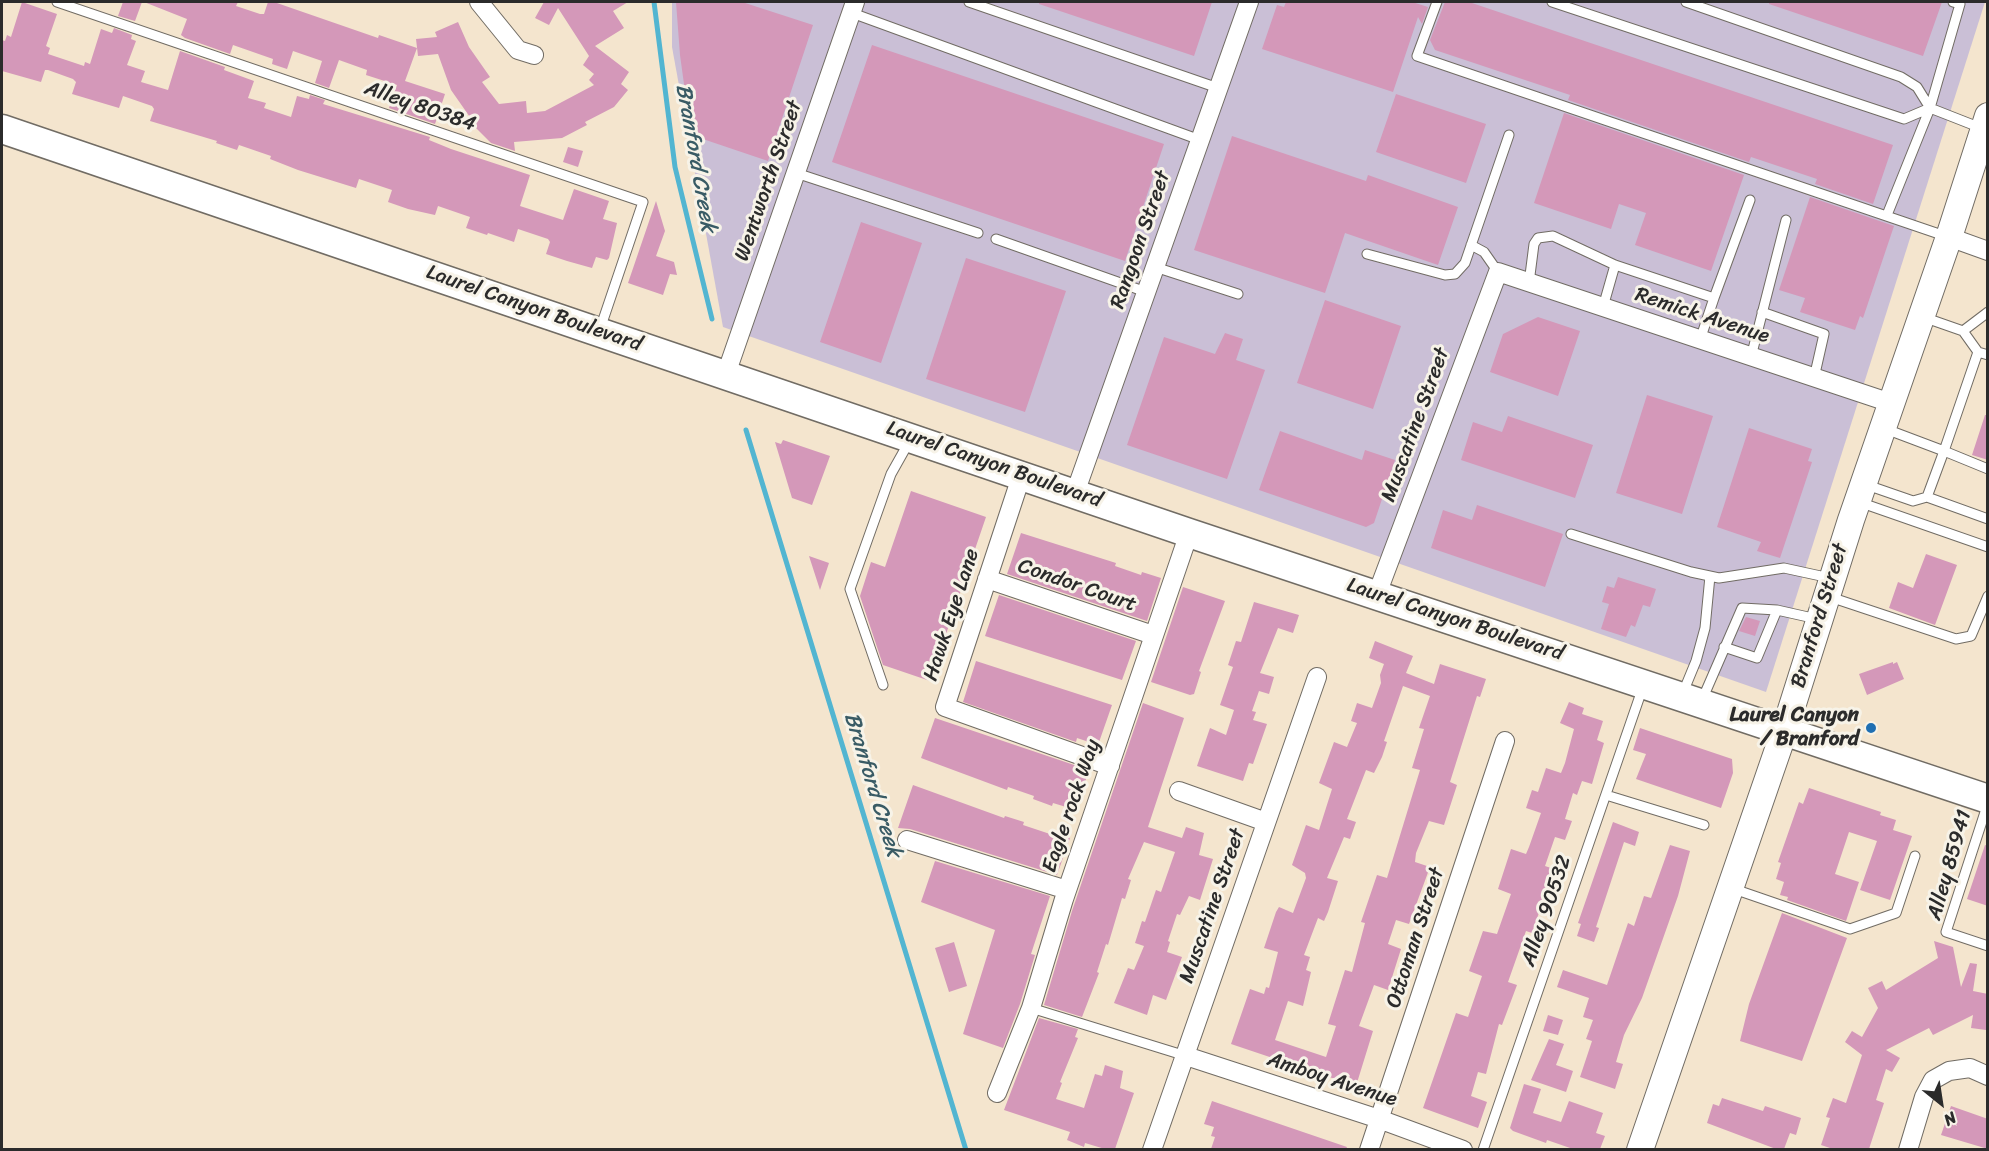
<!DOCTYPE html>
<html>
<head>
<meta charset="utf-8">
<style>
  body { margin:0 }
  #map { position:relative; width:1989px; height:1151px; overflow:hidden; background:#f4e5ce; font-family:Sriracha,sans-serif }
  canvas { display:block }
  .frame { position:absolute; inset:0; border:3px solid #2b2b2b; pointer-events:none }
  .north { position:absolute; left:1911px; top:1073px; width:60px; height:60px; -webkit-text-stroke:4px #f7f3e8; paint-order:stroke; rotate:150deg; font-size:16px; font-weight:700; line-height:24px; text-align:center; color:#2b2b2b }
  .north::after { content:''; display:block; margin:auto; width:21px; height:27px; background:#2b2b2b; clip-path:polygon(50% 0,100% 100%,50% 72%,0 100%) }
</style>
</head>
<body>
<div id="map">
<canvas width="1989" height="1151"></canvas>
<div class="frame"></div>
<div class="north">N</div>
</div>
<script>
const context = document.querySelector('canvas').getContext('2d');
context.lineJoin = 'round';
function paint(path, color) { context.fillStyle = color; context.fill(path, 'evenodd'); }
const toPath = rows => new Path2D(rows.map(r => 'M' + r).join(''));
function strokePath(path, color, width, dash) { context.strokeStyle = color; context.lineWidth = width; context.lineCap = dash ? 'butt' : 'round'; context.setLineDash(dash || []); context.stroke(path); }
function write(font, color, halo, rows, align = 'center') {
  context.font = font + ' Sriracha,sans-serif'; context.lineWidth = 6; context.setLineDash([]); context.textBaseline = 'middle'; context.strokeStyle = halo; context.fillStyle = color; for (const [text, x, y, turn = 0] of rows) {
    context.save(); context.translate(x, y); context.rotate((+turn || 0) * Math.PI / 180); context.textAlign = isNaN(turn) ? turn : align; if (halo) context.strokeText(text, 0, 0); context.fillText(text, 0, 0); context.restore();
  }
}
paint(toPath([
  [672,2,1985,2,1766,692,723,327,672,47]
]), '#cabfd6');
strokePath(toPath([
  [654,2,675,167,712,319],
  [746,430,966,1150]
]), '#52b5d1', 5);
paint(toPath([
  [22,2,57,14,46,46,50,48,48,54,84,66,85,62,90,64,101,29,112,33,114,28,132,35,131,39,136,41,127,65,145,71,141,82,168,90,180,51,225,67,224,70,254,81,248,98,266,103,264,108,291,117,297,96,309,99,310,95,325,100,323,104,430,137,429,140,451,149,530,175,520,206,563,220,574,189,609,201,603,219,617,223,609,258,607,260,596,257,592,268,567,261,546,254,550,242,548,239,518,229,514,242,488,233,487,235,466,228,470,217,438,206,435,215,408,209,388,202,392,190,359,179,356,188,298,170,270,159,271,156,239,145,237,150,216,143,217,141,150,121,154,109,152,106,123,96,119,108,72,94,76,82,73,79,48,70,45,70,41,82,2,71,2,40,5,41,7,35,11,37],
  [123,2,142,2,135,21,118,16],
  [144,2,238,2,236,6,260,14,264,14,268,2,274,2,378,38,379,35,417,48,405,81,445,94,435,124,389,108,397,85,366,75,367,70,339,60,329,88,315,83,322,61,293,51,287,69,272,64,273,59,233,45,230,54,185,38,181,35,187,19],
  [544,2,628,2,613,11,624,28,595,46,629,72,621,84,628,90,614,107,585,122,587,125,562,138,514,142,515,151,491,143,473,125,472,120,451,90,438,54,418,56,416,39,437,37,435,32,458,22,469,47,490,77,482,82,499,104,526,101,527,113,545,111,594,85,589,80,594,74,583,65,589,56,558,8,549,25,535,18],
  [676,2,742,2,813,25,768,161,691,135,680,55],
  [1039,2,1212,2,1194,56,1039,4],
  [1286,2,1412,2,1428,7,1422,24,1418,17,1393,92,1262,49,1277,5,1284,7],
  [1445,2,1469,2,1893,145,1873,204,1815,184,1817,179,1751,157,1749,162,1568,100,1570,95,1435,50,1430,40],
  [1769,2,1942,2,1923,56,1769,4],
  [872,45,1164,144,1125,261,832,162],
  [1396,94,1486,124,1466,183,1376,152],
  [1564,113,1744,175,1711,271,1635,245,1646,213,1619,204,1611,229,1534,203],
  [1232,136,1366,181,1368,175,1458,207,1438,265,1345,233,1325,293,1194,250],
  [568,147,583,151,578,167,563,162],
  [1810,197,1894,226,1863,318,1860,316,1855,330,1800,312,1805,298,1779,290],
  [656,201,665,231,656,256,674,262,677,275,670,274,663,295,628,283],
  [861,222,922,243,881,363,820,342],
  [966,258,1066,291,1025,412,926,379],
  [1325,300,1401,326,1373,409,1297,383],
  [1538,317,1580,331,1558,396,1490,372,1503,334],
  [1225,333,1243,339,1236,360,1265,370,1227,479,1127,445,1164,337,1215,354],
  [1647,395,1713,416,1682,514,1616,493],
  [1985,415,1988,415,1988,460,1972,455],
  [1508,416,1593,445,1575,498,1461,460,1473,422,1502,432],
  [1749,428,1812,449,1808,461,1812,462,1780,558,1757,551,1761,542,1717,527],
  [1280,431,1362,460,1365,450,1395,460,1374,523,1366,527,1259,490],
  [783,440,830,456,812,505,792,498,775,442,781,444],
  [911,491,986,517,930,681,883,665,860,596,871,562,885,567],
  [1477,505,1563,534,1545,587,1431,548,1443,510,1472,520],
  [1021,533,1116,563,1115,566,1141,575,1142,572,1161,578,1147,621,1007,574],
  [1926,554,1957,565,1935,625,1889,608,1898,582,1913,588],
  [809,556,829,563,820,590],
  [1618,577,1656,589,1650,607,1643,605,1635,627,1631,625,1626,637,1601,629,1609,604,1602,602,1607,586,1614,588],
  [1183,587,1225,601,1199,671,1201,672,1194,694,1190,695,1151,682],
  [999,595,1136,641,1122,680,985,636],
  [1254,602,1299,615,1293,633,1278,628,1260,673,1274,677,1269,694,1259,691,1252,711,1256,712,1253,720,1267,724,1253,764,1249,763,1243,781,1197,766,1210,728,1226,735,1234,710,1220,705,1233,667,1228,665,1236,641,1241,642],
  [1746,617,1760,621,1755,636,1739,631],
  [1375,641,1413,656,1406,673,1434,684,1440,664,1486,679,1480,697,1477,696,1450,782,1457,785,1444,825,1429,821,1416,853,1415,862,1430,867,1409,924,1396,920,1388,944,1401,949,1388,990,1374,985,1359,1026,1373,1031,1356,1086,1231,1044,1250,989,1264,994,1266,987,1269,988,1278,952,1264,948,1276,912,1279,907,1293,913,1306,878,1305,873,1292,865,1306,825,1319,830,1332,789,1319,783,1334,742,1347,747,1357,723,1351,721,1357,703,1372,708,1381,683,1380,675,1384,664,1369,658],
  [1403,686,1430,696,1419,728,1424,729,1412,768,1420,770,1387,878,1377,875,1361,922,1365,923,1352,972,1345,970,1328,1024,1336,1026,1326,1057,1275,1040,1288,1001,1303,1006,1311,972,1306,970,1310,957,1304,955,1318,918,1324,921,1328,912,1338,881,1327,878,1344,837,1350,839,1356,822,1347,819,1366,770,1374,773,1382,757,1387,742,1384,741],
  [976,661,1112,705,1098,745,1077,738,1076,742,963,702],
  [1893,662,1893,664,1897,662,1904,679,1867,695,1859,674],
  [1569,702,1584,708,1582,714,1603,721,1597,740,1604,743,1592,784,1582,781,1577,795,1573,793,1565,819,1572,821,1565,840,1555,837,1545,866,1554,869,1532,933,1526,931,1508,982,1517,985,1502,1025,1499,1024,1486,1074,1478,1072,1471,1096,1487,1102,1478,1128,1423,1108,1456,1013,1468,1017,1482,976,1469,971,1483,931,1497,934,1511,894,1498,889,1511,849,1526,854,1529,847,1541,813,1526,808,1532,790,1538,792,1546,768,1561,773,1565,763,1574,729,1560,723],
  [1143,703,1184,718,1148,827,1182,838,1186,827,1204,833,1199,855,1213,859,1200,900,1189,896,1180,915,1177,914,1168,941,1170,942,1167,952,1182,957,1166,1000,1153,995,1147,1015,1114,1003,1128,968,1134,970,1144,946,1135,943,1142,921,1145,922,1156,890,1161,892,1175,852,1144,842,1128,879,1131,880,1125,899,1122,898,1108,945,1106,944,1097,972,1099,973,1082,1017,1044,1005,1072,911],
  [935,718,1089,770,1076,810,1053,803,1052,806,1033,799,1034,796,1008,787,1007,790,921,758],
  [1640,728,1732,759,1733,773,1721,808,1636,779,1646,754,1633,750],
  [913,785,1004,818,1005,816,1024,822,1023,825,1050,834,1051,832,1070,838,1057,875,910,829,898,828],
  [1809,788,1881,812,1880,815,1896,820,1893,830,1912,836,1890,900,1860,890,1877,841,1849,832,1835,874,1859,882,1846,921,1787,900,1788,897,1780,895,1784,882,1776,879,1781,863,1778,862,1799,802,1803,804],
  [1613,822,1639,832,1635,846,1624,842,1596,927,1599,928,1594,942,1577,936,1581,924,1578,923],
  [1670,845,1690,851,1678,896,1642,998,1624,1035,1616,1062,1623,1064,1615,1089,1580,1077,1592,1041,1586,1039,1593,1020,1583,1017,1589,998,1557,987,1563,970,1607,985,1628,923,1634,926,1644,896,1651,898],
  [1985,845,1988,846,1988,906,1967,899],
  [935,861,1050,896,1031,954,1035,955,1020,1004,1003,1048,963,1034,995,930,921,902],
  [1782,913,1847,938,1802,1061,1740,1041,1749,1004],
  [1934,941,1953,947,1961,987,1970,963,1977,964,1973,991,1988,994,1986,1030,1971,1028,1973,1015,1933,1035,1929,1028,1886,1050,1900,1058,1892,1072,1886,1069,1876,1100,1884,1103,1869,1149,1833,1149,1821,1145,1830,1118,1826,1117,1833,1098,1846,1103,1862,1055,1845,1042,1852,1031,1862,1037,1878,1008,1868,988,1882,981,1886,990,1938,958],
  [954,942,967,986,949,992,935,948],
  [1548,1015,1563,1020,1558,1035,1543,1031],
  [1039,1018,1078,1029,1075,1037,1078,1038,1060,1082,1062,1083,1056,1099,1084,1108,1095,1074,1102,1076,1105,1065,1123,1071,1120,1088,1134,1093,1115,1149,1105,1149,1085,1143,1084,1147,1067,1140,1070,1132,1004,1110],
  [1549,1039,1564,1044,1556,1065,1573,1071,1566,1092,1531,1080],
  [1524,1084,1541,1089,1533,1113,1561,1122,1569,1101,1603,1113,1596,1133,1605,1136,1600,1149,1573,1149,1547,1140,1546,1143,1513,1131,1510,1128],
  [1722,1098,1763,1111,1765,1106,1801,1118,1796,1135,1790,1133,1784,1149,1776,1149,1707,1123,1713,1104,1719,1106],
  [1212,1101,1347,1147,1346,1149,1211,1149,1215,1137,1211,1136,1214,1127,1204,1124],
  [1951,1106,1988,1119,1988,1149,1941,1135]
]), '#d498b9');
const lane = toPath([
  [57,2,643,202,600,329],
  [969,2,1218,88],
  [1437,2,1417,56,1948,237],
  [1552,2,1904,119,1930,108],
  [1686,2,1901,77,1917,87,1930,108],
  [1953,2,1960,4,1930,108,1981,128],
  [852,13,1200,140],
  [796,173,978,233],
  [1887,215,1930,108],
  [996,239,1146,292],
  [1471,245,1484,252,1498,272],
  [1367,254,1445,275,1455,274,1465,263,1509,135],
  [1155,267,1238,294],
  [1529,283,1534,244,1538,238,1553,236,1615,265,1714,298,1700,340],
  [1714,298,1750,200],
  [1603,307,1615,265],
  [1762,312,1824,334,1814,378],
  [1988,312,1963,331,1978,352,1988,355],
  [1923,317,1963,331],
  [1751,357,1786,220],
  [1883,428,1944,451,1978,352],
  [1988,469,1944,451,1927,497,1988,519],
  [1864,484,1913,501,1927,497],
  [1859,502,1988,547],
  [1571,534,1691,572,1719,578,1784,568,1830,578],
  [1827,596,1956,639,1971,636,1988,596],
  [1724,647,1757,658,1777,610,1817,619],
  [883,685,850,589,891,474,909,442],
  [1682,695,1696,661,1705,628,1710,576],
  [1702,700,1742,608,1777,610],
  [1606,795,1704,825],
  [1988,803,1946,932,1988,946],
  [1731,888,1850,929,1896,913,1915,856],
  [1031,1008,1186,1056],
  [1483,1150,1643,687]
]);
const street = toPath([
  [479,2,518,50,534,55],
  [1949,237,1988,251],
  [726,374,855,2],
  [1022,474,945,707,1110,766],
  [1075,493,1249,2],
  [987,579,1153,635],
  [1377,594,1498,272,1891,403],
  [1179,791,1266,822],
  [907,840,1067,890],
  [1186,1056,1379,1119,1463,1150],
  [997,1093,1031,1008,1064,899,1189,533],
  [1152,1150,1317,677],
  [1369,1150,1505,741],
  [1908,1150,1924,1097,1933,1080,1949,1071,1970,1068,1988,1076]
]);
const secondary = toPath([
  [1640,1150,1784,732,1851,520,1949,237,1988,116]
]);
const primary = toPath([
  [2,129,1189,533,1988,799]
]);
strokePath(lane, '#716c64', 11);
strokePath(street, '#716c64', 20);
strokePath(secondary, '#716c64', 28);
strokePath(primary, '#716c64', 31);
strokePath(lane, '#fff', 9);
strokePath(street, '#fff', 18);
strokePath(secondary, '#fff', 26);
strokePath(primary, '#fff', 28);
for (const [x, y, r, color] of [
  [1871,728,6,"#1f6fb2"]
]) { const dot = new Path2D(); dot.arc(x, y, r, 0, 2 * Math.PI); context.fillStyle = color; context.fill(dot); strokePath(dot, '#f7f3e8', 2); }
write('21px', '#2b2b2b', '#f7f3e8', [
  ["Alley 80384",420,107,19],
  ["Wentworth Street",769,181,-71],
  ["Rangoon Street",1141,240,-71],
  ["Laurel Canyon Boulevard",534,309,19],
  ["Remick Avenue",1702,316,18],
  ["Muscatine Street",1416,425,-70],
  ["Laurel Canyon Boulevard",994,465,19],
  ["Condor Court",1077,586,19],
  ["Hawk Eye Lane",952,615,-72],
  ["Branford Street",1820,616,-73],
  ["Laurel Canyon Boulevard",1455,620,18],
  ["Eagle rock Way",1072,806,-71],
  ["Alley 85941",1950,865,-74],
  ["Muscatine Street",1213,906,-71],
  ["Alley 90532",1547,911,-71],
  ["Ottoman Street",1416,938,-72],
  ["Amboy Avenue",1332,1080,18]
]);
write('bold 21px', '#2b2b2b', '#f7f3e8', [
  ["Laurel Canyon",1859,716],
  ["/ Branford",1859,740]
], 'right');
write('italic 22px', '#395b65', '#f7f3e8', [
  ["Branford Creek",695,158,80],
  ["Branford Creek",872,785,73]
]);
</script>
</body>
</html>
